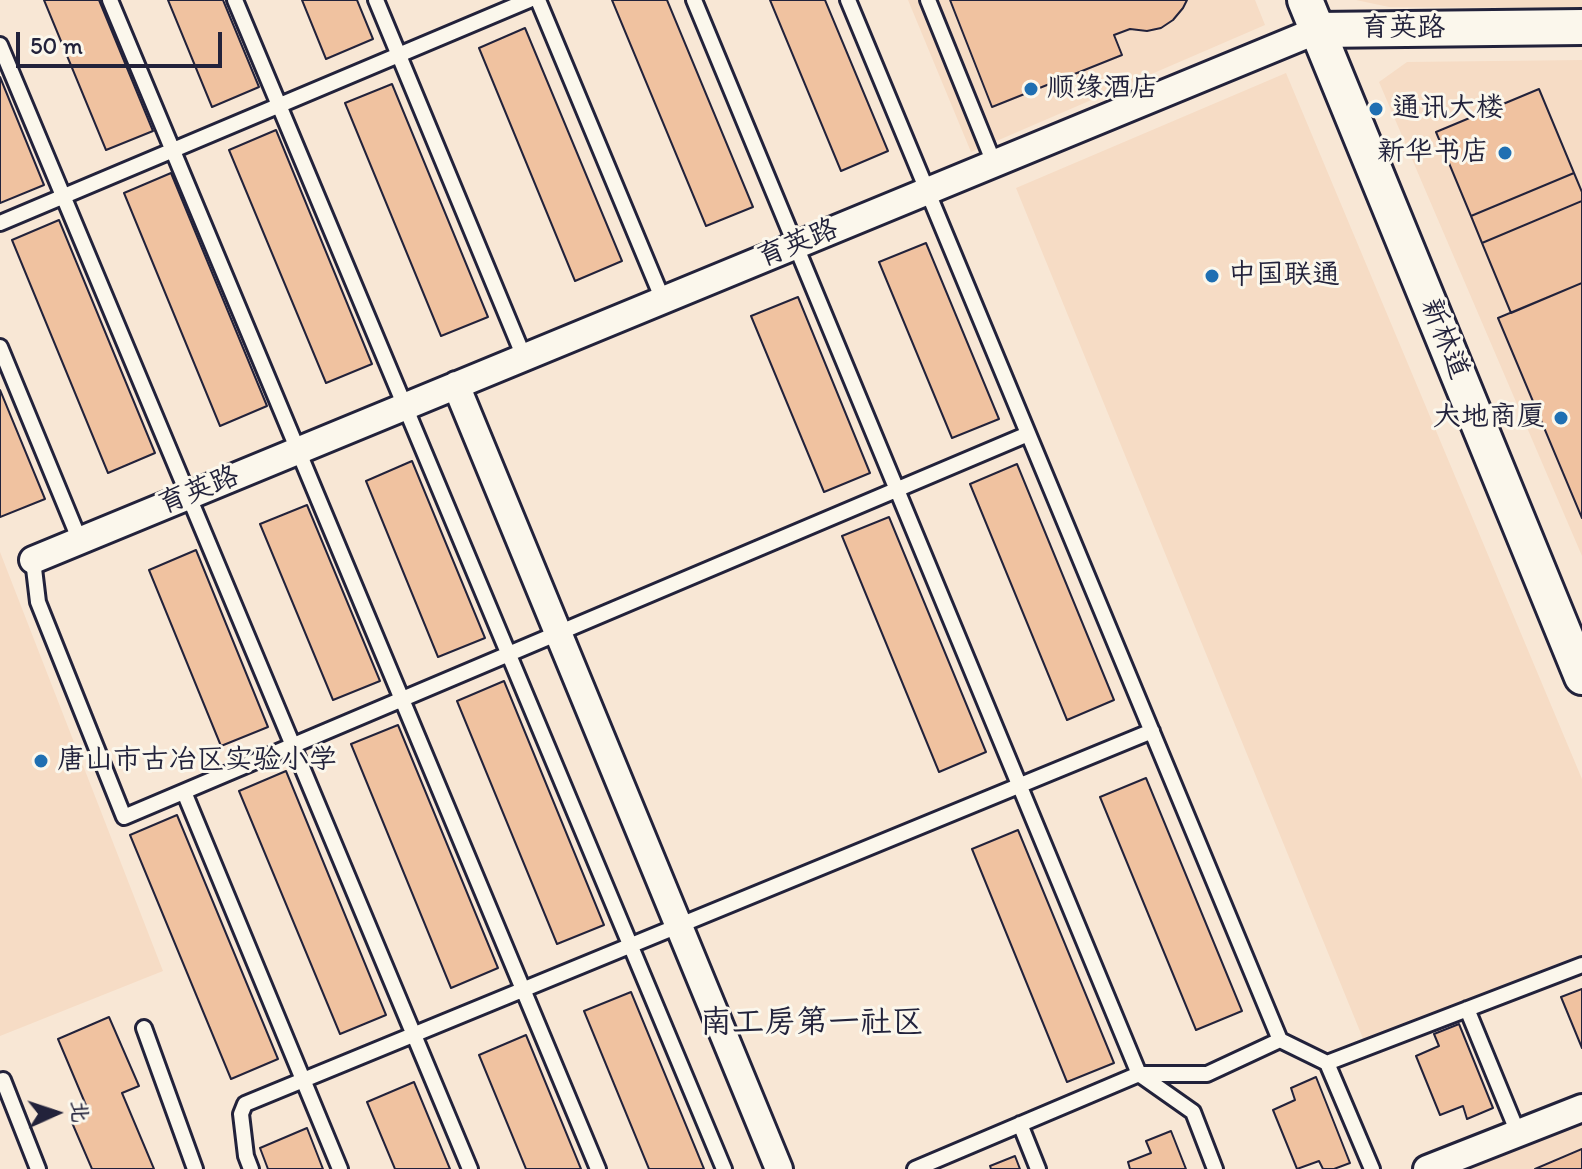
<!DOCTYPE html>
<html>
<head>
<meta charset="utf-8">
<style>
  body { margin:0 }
  #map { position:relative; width:1582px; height:1169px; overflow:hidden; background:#f8e7d5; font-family:Itim,"LXGW WenKai TC",sans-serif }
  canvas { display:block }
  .north { position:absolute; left:16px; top:1073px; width:80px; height:80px; -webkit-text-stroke:6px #fbf7ec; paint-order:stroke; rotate:87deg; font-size:22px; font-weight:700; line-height:32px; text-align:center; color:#22223b }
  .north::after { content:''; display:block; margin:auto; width:28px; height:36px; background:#22223b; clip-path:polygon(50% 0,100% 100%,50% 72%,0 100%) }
  .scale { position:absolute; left:16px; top:32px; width:206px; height:36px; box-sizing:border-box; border:4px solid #22223b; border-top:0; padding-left:10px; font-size:24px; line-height:28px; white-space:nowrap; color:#22223b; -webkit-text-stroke:6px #fbf7ec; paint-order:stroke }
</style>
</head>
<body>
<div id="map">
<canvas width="1582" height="1169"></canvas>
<div class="north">北</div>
<div class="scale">50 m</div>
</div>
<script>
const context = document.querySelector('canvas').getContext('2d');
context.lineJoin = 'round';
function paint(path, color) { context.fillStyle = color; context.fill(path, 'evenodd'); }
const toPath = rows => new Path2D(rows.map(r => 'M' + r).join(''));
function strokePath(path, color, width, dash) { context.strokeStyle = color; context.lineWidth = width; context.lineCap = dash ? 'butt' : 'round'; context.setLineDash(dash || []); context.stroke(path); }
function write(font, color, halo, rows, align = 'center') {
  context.font = font + ' Itim,"LXGW WenKai TC",sans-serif'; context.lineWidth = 6; context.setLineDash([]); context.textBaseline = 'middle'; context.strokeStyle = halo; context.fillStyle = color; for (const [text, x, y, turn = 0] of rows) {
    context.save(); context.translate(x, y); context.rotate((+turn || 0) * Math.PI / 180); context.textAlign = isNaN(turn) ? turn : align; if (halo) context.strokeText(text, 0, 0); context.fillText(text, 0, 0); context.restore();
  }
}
paint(toPath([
  [908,0,1255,0,1265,25,971,152],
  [1356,0,1582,0,1582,8,1389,7],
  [1582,60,1582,556,1379,82,1407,62],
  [1286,73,1582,779,1582,954,1364,1041,1016,188],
  [0,552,163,971,0,1036],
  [1582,1125,1582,1169,1463,1169]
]), '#f6dcc5');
const building = toPath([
  [44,0,99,0,153,131,106,150,44,0],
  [168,0,223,0,259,87,212,107,168,0],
  [302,0,357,0,373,39,326,59,302,0],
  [612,0,667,0,753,207,706,226,612,0],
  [770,0,825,0,888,151,841,171,770,0],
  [950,0,1187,0,1183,8,1173,20,1161,28,1147,31,1130,29,1114,35,1122,55,992,107,950,0],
  [525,28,622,261,575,281,479,48,525,28],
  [0,77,44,185,0,203,0,77],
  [392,84,488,317,441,336,345,103,392,84],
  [1539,89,1574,173,1471,216,1436,132,1539,89],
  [276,130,372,364,326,383,229,150,276,130],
  [171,173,267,406,220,426,124,193,171,173],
  [1574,173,1582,192,1582,201,1482,243,1471,216,1574,173],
  [1582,201,1582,283,1511,313,1482,243,1582,201],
  [59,220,155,453,108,473,12,240,59,220],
  [926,243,999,419,952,438,879,262,926,243],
  [1582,283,1582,518,1498,318,1582,283],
  [798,297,870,473,824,492,751,316,798,297],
  [0,390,45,499,0,517,0,390],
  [412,461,485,638,438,657,366,481,412,461],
  [1017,464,1114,700,1067,720,970,484,1017,464],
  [307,505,380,681,333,700,260,524,307,505],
  [889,517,986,752,939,772,842,536,889,517],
  [196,550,268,727,221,746,149,570,196,550],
  [504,681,604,925,557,944,457,701,504,681],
  [398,725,498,968,451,988,351,744,398,725],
  [286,771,386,1015,340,1034,239,791,286,771],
  [1146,778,1242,1011,1196,1030,1100,797,1146,778],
  [177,815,278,1059,231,1079,130,835,177,815],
  [1018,830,1114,1063,1067,1082,972,849,1018,830],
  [1582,989,1582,1048,1561,997,1582,989],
  [631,992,704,1169,649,1169,584,1011,631,992],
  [109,1017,139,1086,122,1093,154,1169,92,1169,70,1118,88,1110,58,1039,109,1017],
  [1459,1024,1493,1108,1467,1119,1463,1106,1440,1115,1416,1056,1439,1046,1434,1034,1459,1024],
  [526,1035,581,1169,526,1169,479,1055,526,1035],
  [1316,1077,1350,1163,1334,1169,1323,1169,1319,1161,1297,1169,1273,1110,1295,1100,1291,1088,1316,1077],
  [414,1082,450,1169,395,1169,367,1102,414,1082],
  [307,1128,323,1169,268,1169,260,1148,307,1128],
  [1171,1131,1186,1169,1130,1169,1128,1162,1151,1153,1146,1141,1171,1131],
  [1582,1149,1582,1169,1535,1169,1582,1149],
  [1015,1156,1020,1169,991,1169,990,1166,1015,1156]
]);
paint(building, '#f0c2a0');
strokePath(building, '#22223b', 2);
const service = toPath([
  [110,0,598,1169],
  [235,0,724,1169],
  [376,0,524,357],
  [538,0,663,300],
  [694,0,1139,1074,1193,1112,1215,1169],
  [848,0,1280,1040,1327,1063,1372,1169],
  [928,0,994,163],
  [0,45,470,1169],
  [0,223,529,0],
  [0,347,80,541],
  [33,560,38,602,124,817,1028,434],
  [184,792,340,1169],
  [1467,1009,1518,1133],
  [144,1028,195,1169],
  [1327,1063,1582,965],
  [3,1080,38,1169],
  [1020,1124,1038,1169],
  [251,1169,246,1156,241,1114,245,1104,1152,731],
  [915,1169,1139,1074,1207,1074,1280,1040]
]);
const minor = toPath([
  [456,385,779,1169],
  [33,560,1318,30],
  [1427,1169,1582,1108]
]);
const tertiary = toPath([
  [1305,0,1582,677],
  [1318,30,1582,27]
]);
strokePath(service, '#22223b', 20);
strokePath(minor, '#22223b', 32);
strokePath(tertiary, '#22223b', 40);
strokePath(service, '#fbf7ec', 14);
strokePath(minor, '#fbf7ec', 26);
strokePath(tertiary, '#fbf7ec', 34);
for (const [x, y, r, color] of [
  [1031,89,8,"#1f6fb2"],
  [1376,109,8,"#1f6fb2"],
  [1505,153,8,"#1f6fb2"],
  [1212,276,8,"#1f6fb2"],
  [1561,418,8,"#1f6fb2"],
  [41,761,8,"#1f6fb2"]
]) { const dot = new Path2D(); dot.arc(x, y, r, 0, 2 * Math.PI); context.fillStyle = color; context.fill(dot); strokePath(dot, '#fbf7ec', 3); }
write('28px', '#22223b', '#fbf7ec', [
  ["育英路",1403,29],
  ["育英路",798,244,-22],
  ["新林道",1444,339,68],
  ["育英路",199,491,-22]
]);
write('28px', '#22223b', '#fbf7ec', [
  ["顺缘酒店",1047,89],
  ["通讯大楼",1392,109],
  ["新华书店",1489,153,"right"],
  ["中国联通",1228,276],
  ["大地商厦",1545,418,"right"],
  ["唐山市古冶区实验小学",57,761]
], 'left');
write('32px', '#22223b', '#fbf7ec', [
  ["南工房第一社区",812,1024]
]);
</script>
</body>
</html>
